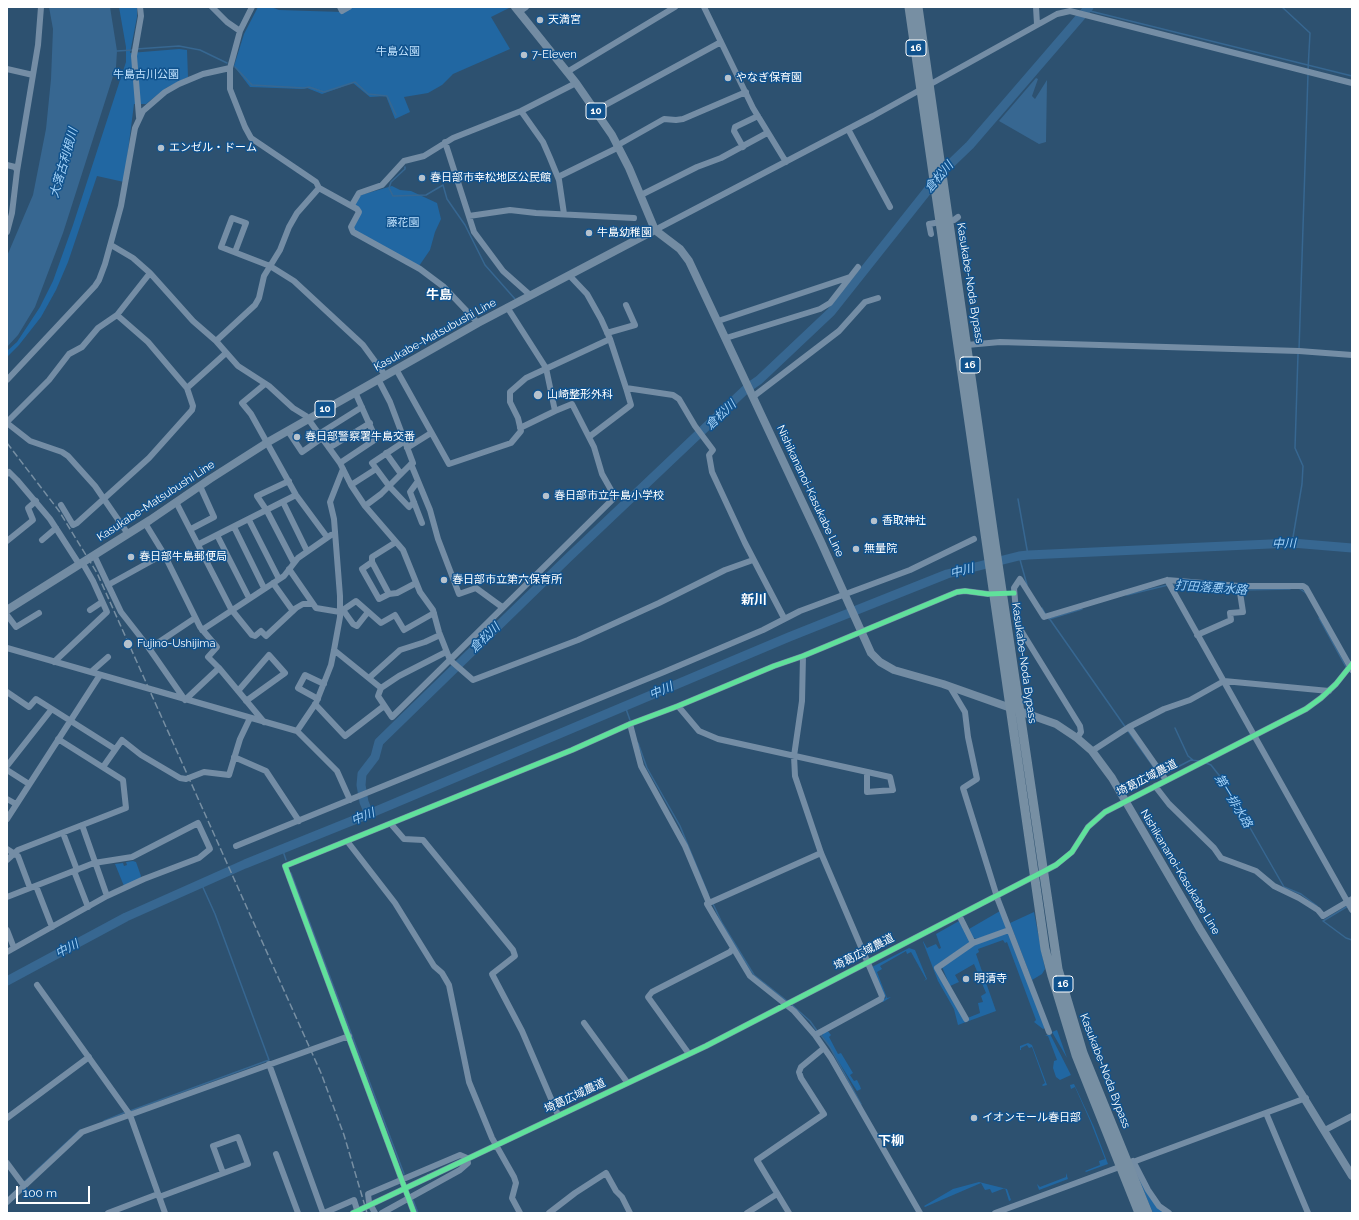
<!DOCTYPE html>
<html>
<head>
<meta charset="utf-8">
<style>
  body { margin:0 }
  #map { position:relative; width:1359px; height:1220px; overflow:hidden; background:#2d5170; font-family:Raleway,sans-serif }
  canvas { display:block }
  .frame { position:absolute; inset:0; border:8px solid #fff; pointer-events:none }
  .scale { position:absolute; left:16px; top:1186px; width:74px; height:18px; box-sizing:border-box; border:2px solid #fff; border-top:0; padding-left:5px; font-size:12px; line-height:14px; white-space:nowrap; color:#fff; -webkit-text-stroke:3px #10528d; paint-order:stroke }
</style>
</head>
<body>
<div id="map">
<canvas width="1359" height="1220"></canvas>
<div class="frame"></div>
<div class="scale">100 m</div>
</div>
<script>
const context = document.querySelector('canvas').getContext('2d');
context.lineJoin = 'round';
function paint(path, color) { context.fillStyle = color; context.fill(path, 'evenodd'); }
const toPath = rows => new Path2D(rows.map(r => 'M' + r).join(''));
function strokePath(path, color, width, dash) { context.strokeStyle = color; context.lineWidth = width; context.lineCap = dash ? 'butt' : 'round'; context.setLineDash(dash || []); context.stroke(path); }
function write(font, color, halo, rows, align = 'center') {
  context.font = font + ' Raleway,"Noto Sans JP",sans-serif'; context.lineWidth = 3; context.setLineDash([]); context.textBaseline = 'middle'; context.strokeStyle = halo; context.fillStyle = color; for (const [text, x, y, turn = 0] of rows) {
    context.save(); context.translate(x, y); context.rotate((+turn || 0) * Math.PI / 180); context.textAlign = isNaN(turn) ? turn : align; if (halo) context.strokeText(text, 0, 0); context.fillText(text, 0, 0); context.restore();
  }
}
paint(toPath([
  [119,7,137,7,137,17,130,53,179,49,187,50,188,77,166,88,146,104,134,104,124,182,97,176,68,262,56,290,41,317,19,345,7,357,7,351,17,342,40,307,53,281,73,225,122,74,126,62,126,47],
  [258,7,271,7,279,10,342,12,352,7,511,7,491,17,510,49,453,74,442,85,428,93,404,97,410,112,395,119,386,96,370,97,353,83,322,94,307,88,302,89,250,87,234,66,244,34],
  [392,186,400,190,411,191,437,203,441,219,435,232,430,250,419,266,353,230,359,212,353,205,361,195],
  [133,861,136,862,141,876,140,879,124,886,115,864,123,863,124,866,127,865,126,862],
  [1000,911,1006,927,1005,929,977,939,973,938,969,929],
  [1034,912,1045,969,1042,974,1032,980,1010,923],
  [959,921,969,940,969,943,935,966,965,1019,980,1013,978,1003,983,1002,981,996,986,993,974,964,955,975,959,982,950,986,942,967,974,945,1007,933,1009,934,1045,1028,1043,1029,1034,1022,1036,1020,1007,942,1005,943,1003,940,978,949,979,952,976,954,996,1011,958,1025,954,1009,938,981,923,942,923,941,927,948,936,944,939,949,941,948,936,934],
  [909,948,915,950,927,979,924,981,926,979,911,952,907,954,906,951,880,966,882,969,877,972,887,998,891,997,883,1002,882,1000,886,998,872,967],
  [827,1030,831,1035,829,1037,838,1054,841,1053,853,1073,850,1075,854,1081,857,1080,860,1086,861,1089,857,1091,822,1035],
  [1057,1030,1067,1058,1052,1032],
  [1050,1034,1071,1075,1060,1080,1056,1077,1053,1068,1054,1061,1057,1060,1048,1036,1045,1036],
  [1028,1043,1032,1045,1047,1085,1043,1086,1042,1085,1045,1083,1032,1047,1029,1048,1027,1045,1021,1048,1021,1050,1020,1050,1020,1046],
  [1074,1084,1094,1127,1108,1164,1086,1172,1085,1171,1100,1165,1099,1161,1105,1159,1091,1123,1075,1087,1071,1089,1070,1085],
  [1135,1170,1145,1187,1169,1213,1153,1213],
  [1066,1173,1068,1179,1039,1190,1037,1184,1040,1187,1066,1177],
  [979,1182,1007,1189,1011,1200,1009,1201,1005,1188,992,1193,990,1189,985,1190,981,1183,925,1207,924,1206,953,1189]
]), '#2167a2');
paint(toPath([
  [49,7,110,7,117,51,116,67,63,233,35,307,18,335,7,347,7,256,33,195,46,129,51,79,53,29],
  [1036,78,1038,79,1032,96,1035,99,1047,80,1046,142,1039,144,999,121]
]), '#376791');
strokePath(toPath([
  [1282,7,1310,33,1308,70],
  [1086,10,1352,76],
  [136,49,179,46,200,50,227,63],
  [117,51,133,50],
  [235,67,252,85,304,88,309,87,324,92,355,82,368,94,387,96,396,115],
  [405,167,405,169,391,182,389,188,393,196,426,195,443,185,447,199,465,225,485,265,515,299],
  [1299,350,1308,74],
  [1018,499,1028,555],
  [1292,543,1302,484,1303,466,1295,448,1298,354],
  [1019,556,1027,585],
  [1172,585,1190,585],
  [1228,588,1238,589],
  [1300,589,1306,593],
  [1242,590,1290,589],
  [1127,595,1168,585],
  [1042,608,1046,615],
  [1049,618,1126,728],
  [1319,618,1346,667],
  [1049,619,1082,609],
  [1348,670,1352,673],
  [625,706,631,723],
  [1175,728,1188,756,1193,760],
  [1128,731,1160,776],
  [638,743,647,768,680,826,708,894],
  [1206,763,1211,765,1222,779,1284,887,1301,894,1317,906],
  [1164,774,1191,760,1199,761],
  [282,848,286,860],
  [291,873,404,1174],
  [713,904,722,923,754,975,787,1001],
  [1348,906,1323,921,1346,938,1352,940],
  [792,1005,810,1021,817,1031],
  [821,1035,830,1047,861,1104],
  [130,1111,269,1060,215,914,201,883],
  [104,1121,126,1112],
  [24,1182,80,1130],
  [413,1200,418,1213]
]), '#376791', 1.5);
strokePath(toPath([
  [369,814,364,802,361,785,362,774,375,757,379,742,569,557,746,389,759,380,831,312,943,171,970,145,1089,7],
  [7,981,126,917,245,864,369,814,789,637,947,574,1019,556,1028,555,1292,543,1352,548]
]), '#376791', 9);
strokePath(toPath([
  [212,7,227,22,240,31],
  [252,7,240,31,230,68,230,89,245,127,251,138,316,182,319,188,357,209,359,212,351,227,353,232,420,269,444,287,478,323],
  [340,7,342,11,349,7],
  [704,7,753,108,786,162],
  [1036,7,1037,24],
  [519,12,526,7],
  [7,69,33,75],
  [567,72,675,7],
  [596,110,721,42],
  [521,111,543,142,550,158,559,180,564,214],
  [139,117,134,56,141,16,140,7],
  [848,129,890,207],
  [445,142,474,232,503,271,530,295],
  [743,147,734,131,735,127,758,116],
  [7,165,15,167,17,170],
  [558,177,615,149,618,145,664,119,676,120,683,119,746,92],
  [641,195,697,167,721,158,767,133],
  [352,205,359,193,382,185,404,161,424,156,453,138,521,111,576,83],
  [469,216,510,210,536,213,634,218],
  [954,220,958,217],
  [655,230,873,116,1057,14,1070,11,1352,83],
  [7,232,12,213,17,171,38,45,41,7],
  [931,234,929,224,935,223],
  [111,245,133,258,150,273,193,321,216,341,238,366,269,386,293,408,306,416,340,463,351,485,365,506,403,550,420,592,433,610,439,632,450,660,473,680,578,640,659,603,725,570,753,560],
  [235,252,246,223,232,218,221,247,270,266,294,281,363,345,385,375],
  [569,275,587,294,601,319,610,339,626,388,673,395,679,399,695,426,713,450,709,455,712,472,745,543,784,618],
  [718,321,850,277],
  [607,333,635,325,626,305],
  [726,338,820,309,830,303,858,267],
  [216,341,255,305,259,298,264,276,280,250,289,227,297,213,319,188],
  [967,345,1000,342,1299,351,1352,355],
  [396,369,449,464,511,443,521,431,518,418,510,402,510,392,526,378,610,339],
  [378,379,390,402,413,463,411,464,418,481,410,492,422,523],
  [7,380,95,286,99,280,105,264,121,206,135,128,143,111,165,92,179,84,203,74,230,68],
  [265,384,242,403,251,414,296,495,327,537],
  [187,388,226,353],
  [754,396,839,331,865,302,878,298],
  [7,422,49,380,69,354,82,347,98,328,117,315,150,273],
  [7,423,30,441,62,452,68,456,95,486,128,534],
  [520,428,555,411],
  [288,431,302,452,322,438],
  [319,434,362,407],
  [589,437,631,405,626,388],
  [405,441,372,463,389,486,409,507,414,502],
  [329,448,370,423],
  [407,448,431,433],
  [386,453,401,474],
  [340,463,376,439,355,392],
  [7,474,9,472,17,480,50,519,79,564],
  [289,481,257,496,267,511,294,563],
  [418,481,430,510,438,539,459,594,476,588,502,607],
  [351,485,376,469],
  [176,502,231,609,252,635,255,636,261,631,266,636,296,608,303,604,313,604],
  [283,502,307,551],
  [61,505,73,525,77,523,149,458,192,410,193,406,187,388,148,342,117,315],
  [365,506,381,494,411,464],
  [249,520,279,579],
  [145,523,164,554,200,627,217,647,208,657,219,668,185,700],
  [234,527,264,588],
  [191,529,214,517,200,486],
  [217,535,249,598],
  [42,540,56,528],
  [7,541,33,520,28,508,36,501],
  [396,542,372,557,372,562,362,569,379,599,389,594,397,593,416,583],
  [199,544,296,495],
  [94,555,121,612,146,644,185,700],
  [372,562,389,594],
  [289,569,316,608,340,612,356,601,381,623,395,615,404,630,434,613],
  [1167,580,1352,910],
  [273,583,293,611],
  [108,585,164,554],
  [90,610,102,602],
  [343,610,353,624,357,626,368,612],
  [7,615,16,627,39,613],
  [202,630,284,576,298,558,331,535],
  [1197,635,1231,620,1230,613,1243,612,1239,586],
  [7,648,297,731,337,771,350,800],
  [150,648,195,618],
  [334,650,381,688],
  [446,652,399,676,381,688,378,696,392,717,615,497,602,474,594,447,572,404,555,411,546,368,507,307],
  [803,656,802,701,794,756,795,776,821,853,882,996,881,999,815,1035],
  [54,662,107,612,93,581,82,562],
  [219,668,264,722],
  [91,672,108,657],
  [369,678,400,650,425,642,440,635],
  [950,687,965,712,968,737,977,779,963,788,998,900,1049,1032],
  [238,691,269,655,285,673,246,701],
  [7,692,29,707,36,699,115,749],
  [318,699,298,688,305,675,324,684],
  [315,704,345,736,384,706],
  [678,706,699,731,718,739,890,777,893,790,867,792,867,773],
  [630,724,641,766,685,846,709,903,707,904,717,921,750,976,794,1011,815,1035,831,1058,920,1213],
  [1129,727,1166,780],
  [297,731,316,703,331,665,334,650,340,617,340,596,334,519,330,502,343,469],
  [1077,738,1081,732,1080,726,1017,624,1014,588,1020,579,1044,617,1167,580,1239,586,1303,586,1306,588,1352,670],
  [1092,751,1129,727,1164,709,1190,700,1224,681,1329,691],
  [234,757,266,771,299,821],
  [7,766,51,710],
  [103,767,122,740,141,755,180,778,186,779,204,772,229,775,240,739,250,718],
  [7,770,29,784],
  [1155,786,1169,804,1214,848,1221,858,1256,871,1274,886,1299,898,1318,910,1323,916,1352,899],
  [7,799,16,804],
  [7,819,100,675],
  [391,824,404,839,423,840,513,950,515,956,492,974,522,1031,558,1115],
  [82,825,107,896],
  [63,833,77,870],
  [347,841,395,903,434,966,442,973,449,985,469,1082,492,1138,514,1177,516,1183,512,1198,520,1213],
  [236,846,664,672,763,630,800,611,910,570,974,539],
  [7,849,18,856,30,888],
  [7,860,18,850,126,808,123,780,58,739],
  [74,871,88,907],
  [36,886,52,927],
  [7,897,94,863,132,857,198,823,210,849,199,858,144,879,107,896,7,952],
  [709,903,821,853],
  [959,915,973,943],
  [7,930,14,948],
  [37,985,130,1115,165,1213],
  [966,1019,937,968,973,943,1009,930],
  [584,1023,627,1082],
  [689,1054,648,997,652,992,730,952,733,948],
  [269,1064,323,1213],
  [1266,1113,1308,1213],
  [7,1118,89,1057],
  [1325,1130,1352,1116],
  [276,1154,298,1213],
  [1133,1161,1148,1190,1159,1206,1169,1213],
  [7,1163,24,1186],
  [429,1177,706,1046,1056,865,1072,852,1088,827,1105,812,1306,709,1321,698,1336,684,1352,664],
  [159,1197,248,1164,238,1137,213,1146,223,1173],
  [7,1202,82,1132,349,1036],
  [108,1213,158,1194],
  [324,1213,354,1200,358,1213],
  [375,1213,369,1202,368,1194,460,1155,467,1158,468,1163,460,1170,382,1213],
  [414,1213,285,866,572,750,630,724,678,706,774,666,803,656,957,592,965,591,988,594],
  [549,1213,575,1193,606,1173,616,1191,622,1197,630,1213],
  [747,1213,777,1194],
  [789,1213,757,1160,824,1114,801,1078,799,1072,801,1067,824,1048],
  [995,1213,1306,1098]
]), '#748da5', 6);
strokePath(toPath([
  [515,7,576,83,612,135,629,168,655,230,680,249,689,261,821,542,871,653,880,662,894,670,943,684,1056,724,1077,738,1092,751,1112,778,1200,929,1352,1176],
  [7,610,150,520,210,479,268,442,478,323,655,230]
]), '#738ca3', 8);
strokePath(toPath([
  [909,7,1045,949,1052,976,1076,1055,1139,1213],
  [918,7,994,537,1058,969,1083,1053,1148,1213]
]), '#778fa3', 9);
strokePath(toPath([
  [7,443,59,511,97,573,321,1073,344,1135,367,1213]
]), '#778fa3', 1.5, [7, 3]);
strokePath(toPath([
  [353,1213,429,1177]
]), '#748da5', 6);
strokePath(toPath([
  [353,1213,706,1046,1056,865,1072,852,1088,827,1105,812,1306,709,1321,698,1336,684,1352,664],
  [414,1213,285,866,572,750,630,724,678,706,774,666,803,656,957,592,965,591,988,594,1014,593]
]), '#60e19b', 5);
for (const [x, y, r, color] of [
  [540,20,4,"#b6c2cd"],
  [524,55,4,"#b6c2cd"],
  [728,78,4,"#b6c2cd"],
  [161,148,4,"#b6c2cd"],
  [422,178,4,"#b6c2cd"],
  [589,233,4,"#b6c2cd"],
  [538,395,5,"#b6c2cd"],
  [297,437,4,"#b6c2cd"],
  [546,496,4,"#b6c2cd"],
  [874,521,4,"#b6c2cd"],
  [856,549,4,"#b6c2cd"],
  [131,557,4,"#b6c2cd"],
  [444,580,4,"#b6c2cd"],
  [128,644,5,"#b6c2cd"],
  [966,979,4,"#b6c2cd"],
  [974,1118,4,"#b6c2cd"]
]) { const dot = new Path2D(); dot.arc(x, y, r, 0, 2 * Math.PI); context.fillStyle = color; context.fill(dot); strokePath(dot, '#10528d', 1.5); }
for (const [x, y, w] of [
  [916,48,20],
  [596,111,20],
  [970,365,20],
  [325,409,20],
  [1063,984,20]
]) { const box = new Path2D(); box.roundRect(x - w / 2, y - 8, w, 16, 3); context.fillStyle = '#10528d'; context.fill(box); strokePath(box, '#fff', 1); }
write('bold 10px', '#fff', null, [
  ["16",916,48],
  ["10",596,111],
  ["16",970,365],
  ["10",325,409],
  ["16",1063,984]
]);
write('11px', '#fff', '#10528d', [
  ["天満宮",548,20],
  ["7-Eleven",532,55],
  ["やなぎ保育園",736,78],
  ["エンゼル・ドーム",169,148],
  ["春日部市幸松地区公民館",430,178],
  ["牛島幼稚園",597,233],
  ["山崎整形外科",547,395],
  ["春日部警察署牛島交番",305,437],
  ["春日部市立牛島小学校",554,496],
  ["香取神社",882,521],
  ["無量院",864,549],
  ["春日部牛島郵便局",139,557],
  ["春日部市立第六保育所",452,580],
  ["Fujino-Ushijima",137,644],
  ["明清寺",974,979],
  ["イオンモール春日部",982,1118]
], 'left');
write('11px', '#bfe1fd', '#10528d', [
  ["牛島公園",398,52],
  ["牛島古川公園",146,75],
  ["藤花園",403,223]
]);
write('11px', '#fff', '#10528d', [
  ["Kasukabe-Noda Bypass",970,283,81],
  ["Kasukabe-Matsubushi Line",435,335,-29],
  ["Nishikananoi-Kasukabe Line",810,491,65],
  ["Kasukabe-Matsubushi Line",156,501,-33],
  ["Kasukabe-Noda Bypass",1024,663,82],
  ["埼葛広域農道",1147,778,-27],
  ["Nishikananoi-Kasukabe Line",1180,872,59],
  ["埼葛広域農道",864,952,-27],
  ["Kasukabe-Noda Bypass",1105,1071,69],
  ["埼葛広域農道",575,1096,-25]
]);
write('italic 12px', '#a4d3f9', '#10528d', [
  ["大落古利根川",64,163,-74],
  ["倉松川",939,177,-49],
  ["倉松川",721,415,-43],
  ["中川",1284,544,-1],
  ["中川",962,571,-14],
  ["打田落悪水路",1211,588,4],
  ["倉松川",485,638,-44],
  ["中川",661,691,-23],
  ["第一排水路",1233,801,59],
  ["中川",363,817,-22],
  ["中川",67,949,-28]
]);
write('bold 13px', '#fff', '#10528d', [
  ["牛島",439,295],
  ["新川",754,600],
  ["下柳",891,1141]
]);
</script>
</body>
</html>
